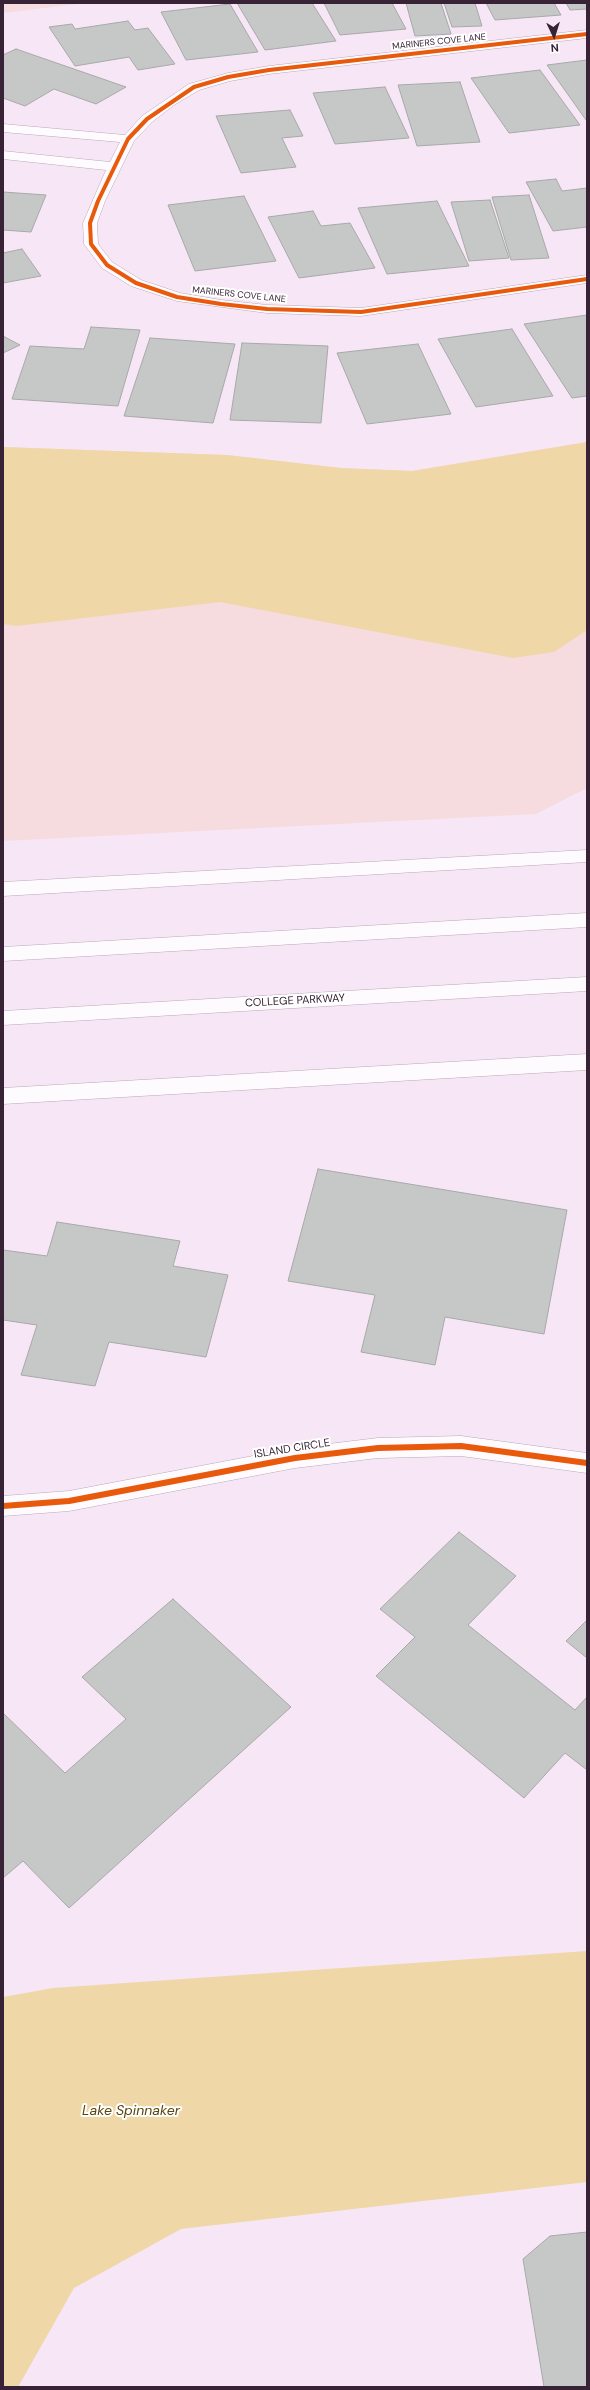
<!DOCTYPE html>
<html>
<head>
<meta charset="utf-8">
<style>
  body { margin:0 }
  #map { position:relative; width:590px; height:2390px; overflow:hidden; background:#f7e6f5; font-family:"DM Sans",sans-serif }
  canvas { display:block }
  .frame { position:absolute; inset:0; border:4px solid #372335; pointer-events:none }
  .north { position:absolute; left:534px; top:16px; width:40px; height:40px; -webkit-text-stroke:3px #fff; paint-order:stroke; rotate:176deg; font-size:11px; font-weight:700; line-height:16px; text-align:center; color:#372335 }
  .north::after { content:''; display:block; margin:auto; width:14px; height:18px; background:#372335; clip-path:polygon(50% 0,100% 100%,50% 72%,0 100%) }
</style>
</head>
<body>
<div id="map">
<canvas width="590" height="2390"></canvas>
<div class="frame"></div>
<div class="north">N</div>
</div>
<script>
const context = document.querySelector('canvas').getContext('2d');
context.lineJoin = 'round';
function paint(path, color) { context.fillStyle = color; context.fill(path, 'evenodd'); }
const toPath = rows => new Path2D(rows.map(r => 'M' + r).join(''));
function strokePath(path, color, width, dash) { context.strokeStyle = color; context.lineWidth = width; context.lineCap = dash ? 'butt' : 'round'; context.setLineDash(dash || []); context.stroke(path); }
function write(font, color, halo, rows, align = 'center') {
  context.font = font + ' "DM Sans",sans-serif'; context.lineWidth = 4; context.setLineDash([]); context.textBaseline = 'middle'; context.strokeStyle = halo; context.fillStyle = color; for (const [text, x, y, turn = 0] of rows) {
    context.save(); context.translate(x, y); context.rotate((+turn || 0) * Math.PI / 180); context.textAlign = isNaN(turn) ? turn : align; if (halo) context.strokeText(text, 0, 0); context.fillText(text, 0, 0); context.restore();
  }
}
paint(toPath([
  [3,3,86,3,3,13],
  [587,442,587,788,536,814,3,841,3,447,227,455,341,468,412,471]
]), '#f6dcdf');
paint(toPath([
  [587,442,587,630,554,652,513,658,220,602,16,626,3,624,3,447,227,455,341,468,412,471],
  [587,1951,587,2182,181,2229,74,2288,18,2387,3,2387,3,1997,53,1988]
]), '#efd7a7');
const building = toPath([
  [237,3,312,3,336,41,265,50,237,3],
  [324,3,392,3,406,29,340,35,324,3],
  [406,3,441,3,451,34,415,36,406,3],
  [444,3,475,3,482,26,452,27,444,3],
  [486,3,554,3,561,15,495,20,486,3],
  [566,3,587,3,587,9,570,10,566,3],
  [230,4,258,52,186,60,161,12,230,4],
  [128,21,135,30,148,28,175,64,138,70,129,57,75,66,49,27,72,24,75,29,128,21],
  [16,49,126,87,96,104,54,89,25,106,3,98,3,55,16,49],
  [587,60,587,120,586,120,547,65,587,60],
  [540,70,580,125,509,133,471,78,540,70],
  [460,82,480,142,417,146,398,85,460,82],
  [385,87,409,138,335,144,313,93,385,87],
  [290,110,303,136,282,138,296,167,241,173,216,116,290,110],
  [556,179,562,191,587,188,587,227,553,231,526,182,556,179],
  [3,192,46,195,31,232,3,230,3,192],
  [529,195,549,258,511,260,492,197,529,195],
  [244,196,276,261,195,271,168,205,244,196],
  [490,200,509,258,469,261,451,202,490,200],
  [437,201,469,266,387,274,358,208,437,201],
  [313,211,321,226,350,223,375,268,299,278,268,217,313,211],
  [22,249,41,276,3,283,3,253,22,249],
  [587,315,587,396,572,398,524,324,587,315],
  [91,327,140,330,118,406,12,399,30,346,84,349,91,327],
  [512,329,553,396,476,407,438,339,512,329],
  [3,336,20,345,3,353,3,336],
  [150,338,235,344,213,423,124,416,150,338],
  [242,343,328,346,321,423,230,420,242,343],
  [418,344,451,414,367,424,337,353,418,344],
  [318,1169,567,1210,544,1334,445,1317,435,1365,361,1352,375,1295,288,1281,318,1169],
  [57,1222,180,1241,173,1266,228,1275,206,1357,109,1342,95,1386,21,1375,37,1325,3,1320,3,1250,47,1256,57,1222],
  [459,1532,516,1576,468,1625,575,1710,587,1697,587,1770,565,1753,524,1798,376,1676,415,1637,380,1609,459,1532],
  [173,1599,291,1707,69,1908,23,1861,3,1878,3,1713,65,1773,126,1719,82,1677,173,1599],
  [587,1620,587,1658,566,1641,587,1620],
  [587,2232,587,2387,544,2387,523,2259,550,2236,587,2232]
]);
paint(building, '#c6c8c7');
strokePath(building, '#a7a9a8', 1);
const street = toPath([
  [587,30,587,38,269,74,230,81,199,90,174,105,152,122,134,141,105,201,97,223,98,244,112,262,141,280,180,293,221,300,267,305,361,308,587,275,587,283,361,316,267,313,177,301,131,286,102,268,84,244,83,223,106,170,3,159,3,151,110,162,120,142,3,132,3,124,125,135,142,116,189,84,228,73,269,66,587,30],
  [461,1436,587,1453,587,1473,461,1456,378,1458,295,1468,69,1511,3,1516,3,1496,69,1491,295,1448,378,1438,461,1436]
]);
const primary = toPath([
  [587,850,587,862,3,896,3,882,587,850],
  [587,913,587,927,3,961,3,947,587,913],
  [587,977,587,991,3,1025,3,1011,587,977],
  [587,1054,587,1070,3,1104,3,1088,587,1054]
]);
strokePath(street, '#b9a9b7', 1);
strokePath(primary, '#b9a9b7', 1);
paint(street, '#fefbfe');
paint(primary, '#fefbfe');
strokePath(toPath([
  [587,34,269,70,228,77,194,87,147,119,128,139,98,201,90,223,91,244,107,265,136,283,177,297,221,304,267,309,361,312,587,279]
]), '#e8590c', 4);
strokePath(toPath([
  [3,1506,69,1501,295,1458,378,1448,461,1446,587,1463]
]), '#e8590c', 6);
write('9px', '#372335', '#fff', [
  ["MARINERS COVE LANE",439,42,-6],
  ["MARINERS COVE LANE",239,295,6]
]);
write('11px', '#372335', '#fff', [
  ["COLLEGE PARKWAY",295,1001,-3],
  ["ISLAND CIRCLE",292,1449,-9]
]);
write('italic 14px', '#59460b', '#fff', [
  ["Lake Spinnaker",131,2111]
]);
</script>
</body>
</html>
